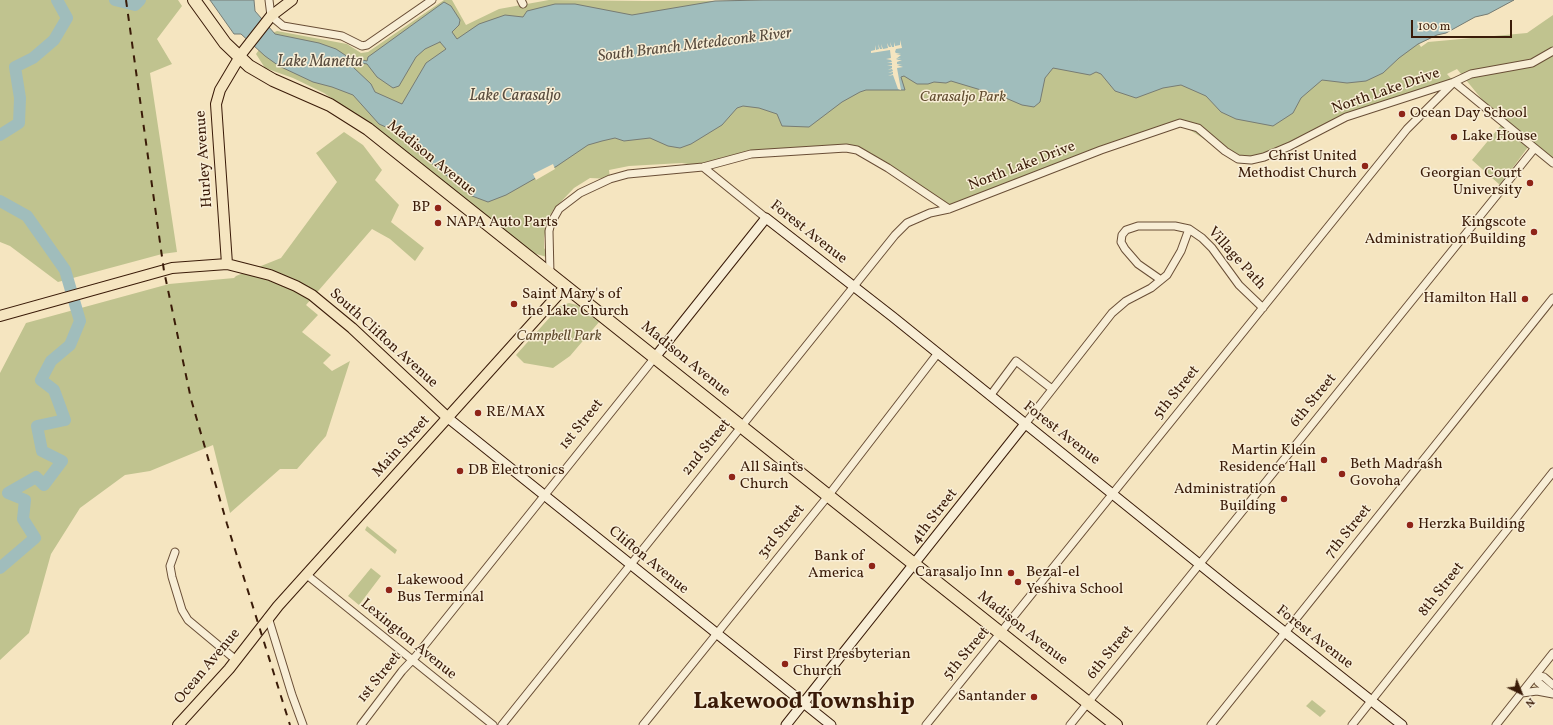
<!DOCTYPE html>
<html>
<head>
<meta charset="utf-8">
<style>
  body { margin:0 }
  #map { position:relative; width:1553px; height:725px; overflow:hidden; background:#f5e5c0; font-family:Vollkorn,serif }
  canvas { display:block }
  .north { position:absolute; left:1501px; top:673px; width:40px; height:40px; -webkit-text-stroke:3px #f8eed6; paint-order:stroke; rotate:137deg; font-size:11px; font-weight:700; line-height:16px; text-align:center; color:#3a1b08 }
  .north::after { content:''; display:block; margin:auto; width:14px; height:18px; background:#3a1b08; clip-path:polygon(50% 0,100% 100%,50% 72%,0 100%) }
  .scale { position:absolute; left:1411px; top:20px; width:101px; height:18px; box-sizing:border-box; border:2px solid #3a1b08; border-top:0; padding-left:5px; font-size:12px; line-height:14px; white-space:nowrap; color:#3a1b08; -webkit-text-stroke:3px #f8eed6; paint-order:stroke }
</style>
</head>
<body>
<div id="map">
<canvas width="1553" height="725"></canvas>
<div class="north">N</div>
<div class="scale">100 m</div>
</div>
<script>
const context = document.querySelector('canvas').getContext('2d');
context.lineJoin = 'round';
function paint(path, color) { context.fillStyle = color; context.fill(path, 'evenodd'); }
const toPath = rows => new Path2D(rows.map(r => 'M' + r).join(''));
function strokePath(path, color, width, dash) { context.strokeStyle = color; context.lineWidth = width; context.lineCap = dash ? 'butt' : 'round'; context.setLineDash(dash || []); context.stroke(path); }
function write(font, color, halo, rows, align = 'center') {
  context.font = font + ' Vollkorn,serif'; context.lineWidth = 3; context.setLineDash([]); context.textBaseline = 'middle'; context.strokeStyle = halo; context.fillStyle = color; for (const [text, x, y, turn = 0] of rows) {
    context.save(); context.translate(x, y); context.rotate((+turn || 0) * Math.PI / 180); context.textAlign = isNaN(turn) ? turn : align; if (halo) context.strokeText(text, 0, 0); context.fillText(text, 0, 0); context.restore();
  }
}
paint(toPath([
  [0,0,178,0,182,6,157,39,172,64,150,73,177,252,162,254,58,282,10,246,0,242],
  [444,0,452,0,466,25,499,9,549,0,644,1,1514,0,1488,14,1475,17,1446,33,1437,35,1419,44,1421,47,1428,42,1527,33,1553,15,1553,161,1531,143,1500,185,1472,160,1502,124,1457,69,1447,74,1454,82,1351,115,1264,157,1234,158,1179,123,949,209,857,150,723,157,703,167,682,163,629,166,609,170,610,179,590,178,574,188,554,209,548,218,544,238,544,248,550,258,533,253,358,117,324,93,293,78,265,68,256,54,270,34,277,31,347,44,361,53,368,52],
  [344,132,363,145,382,170,375,180,399,205,391,222,424,248,415,261,390,239,372,229,306,305,318,315,302,332,331,355,323,363,332,371,350,361,326,436,297,469,280,469,230,513,213,445,150,471,125,475,80,508,51,554,29,633,0,660,0,373,26,323,169,284,234,278,236,276,281,258,337,182,316,153],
  [569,303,577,305,599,322,570,356,553,368,524,363,516,355,560,306],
  [367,526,397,550,395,554,365,530],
  [371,568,381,576,359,605,348,596],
  [1312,700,1326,711,1320,717,1306,706]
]), '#c0c38f');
const water = toPath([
  [210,0,254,0,255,11,275,34,319,43,336,49,348,57,367,61,368,57,444,2,451,6,460,20,459,25,452,32,457,39,479,24,505,15,523,17,527,11,555,4,575,4,632,15,715,1,763,0,1514,0,1488,14,1475,17,1446,33,1437,35,1418,44,1399,58,1383,73,1366,81,1347,83,1322,80,1301,98,1293,113,1273,126,1236,119,1221,112,1206,96,1181,85,1163,88,1136,98,1115,91,1101,74,1096,72,1090,75,1053,68,1045,78,1040,102,1034,107,1022,105,1001,96,951,81,946,83,934,82,928,84,917,84,904,76,901,77,905,90,866,90,860,92,842,102,809,127,782,126,777,114,759,108,743,106,737,108,722,125,691,144,680,148,668,146,650,138,624,141,615,138,602,141,588,145,557,166,506,195,488,202,472,196,410,146,407,139,397,132,379,124,353,95,332,87,313,82,279,66,265,56,241,34,234,34,210,0],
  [440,42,446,49,426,63,402,104,375,92,371,84,353,67,351,61,367,64,377,77,393,88,399,86,416,57,425,49,440,42]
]);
paint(water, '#a0bdbc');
strokePath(water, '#777c74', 1);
paint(toPath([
  [900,40,902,48,896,49,895,52,896,53,901,54,896,55,901,55,896,59,901,58,896,60,902,60,897,62,897,64,902,64,897,65,903,67,897,68,901,90,898,89,893,75,888,76,893,74,893,72,888,73,893,71,892,69,888,70,892,68,892,66,887,66,892,65,892,63,887,63,892,62,891,60,886,59,891,58,890,50,871,53,871,51,875,50,875,45,876,50,879,49,878,44,880,49,882,49,881,44,883,49,888,48,887,43,889,47,891,47,890,42,892,47,894,47,894,42,895,46,900,45],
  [553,164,555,169,536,180,533,174]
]), '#f5e5c0');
strokePath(toPath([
  [115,0,135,5,140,0],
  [0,135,19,123,20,98,15,67,33,58,54,40,67,18,57,0],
  [0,201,27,216,65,270,80,321,70,345,51,361,41,380,54,390,65,420,37,426,42,451,62,461,44,485,36,477,8,493,25,500,23,519,35,538,0,568]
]), '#a0bdbc', 12);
const street = toPath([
  [269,0,271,16,283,26,342,36,362,46,367,45,432,0],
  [521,0,523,4],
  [703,167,766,218],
  [550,274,549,231,551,223,559,209,580,193,610,179,628,174,703,167,751,154,846,148,857,150,888,168,949,209],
  [1161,280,1138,264,1125,249,1121,242,1122,235,1126,230,1138,226,1175,226,1189,229,1202,238,1212,248,1239,285,1263,308],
  [990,396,1016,361,1052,389],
  [1025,424,1112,313,1126,301,1151,288,1167,275,1181,251,1189,229],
  [175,552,170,566,172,577,182,610,188,620,236,660],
  [307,575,493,725],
  [268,617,292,695,303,725],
  [1536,675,1538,682,1550,692],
  [1536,675,1544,677,1553,685],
  [1522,693,1537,691,1553,694],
  [361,725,402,671,416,656,656,356],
  [502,725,895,235,907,223,930,213,949,209,1101,150,1180,123,1198,128,1225,151,1238,159,1251,160,1264,157,1290,146,1346,117,1454,82,1471,74,1532,63,1553,51],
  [643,725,828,496,938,353],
  [926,725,1407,129,1454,82,1553,163],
  [1070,725,1534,149],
  [1211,725,1553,298],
  [1352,725,1553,472],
  [1496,725,1553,653]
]);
const secondary = toPath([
  [656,356,766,218,893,317,1234,592,1402,725],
  [448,418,831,725],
  [786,725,1025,424]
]);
const primary = toPath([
  [227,264,216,104,220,90,242,53,271,16,292,0],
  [0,316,172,268,227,264,270,275,296,286,312,295,352,328,448,418],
  [178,725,229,669,278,606,566,286]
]);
const highway = toPath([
  [194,0,225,43,249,66,273,80,330,105,368,129,1116,725]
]);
strokePath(street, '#694e36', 9);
strokePath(secondary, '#3a1b08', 11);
strokePath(primary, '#3a1b08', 12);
strokePath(highway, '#3a1b08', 14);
strokePath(street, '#f8eed6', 7);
strokePath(secondary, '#f8eed6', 9);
strokePath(primary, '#f5e5c0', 10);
strokePath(highway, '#f5e5c0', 12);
strokePath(toPath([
  [126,0,164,271,191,399,227,524,290,725]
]), '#3a1b08', 2, [7, 7]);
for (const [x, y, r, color] of [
  [1402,114,4,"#8f2418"],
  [1454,137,4,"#8f2418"],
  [1365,166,4,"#8f2418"],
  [1530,183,4,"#8f2418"],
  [438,208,4,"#8f2418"],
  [438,223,4,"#8f2418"],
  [1534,232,4,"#8f2418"],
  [1525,299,4,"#8f2418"],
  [514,304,4,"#8f2418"],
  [478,413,4,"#8f2418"],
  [1324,460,4,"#8f2418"],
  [460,471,4,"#8f2418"],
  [1342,474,4,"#8f2418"],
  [732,477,4,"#8f2418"],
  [1284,499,4,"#8f2418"],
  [1410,525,4,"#8f2418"],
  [872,566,4,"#8f2418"],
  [1011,573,4,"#8f2418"],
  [1018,582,4,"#8f2418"],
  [389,590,4,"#8f2418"],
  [785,664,4,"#8f2418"],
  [1034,697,4,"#8f2418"]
]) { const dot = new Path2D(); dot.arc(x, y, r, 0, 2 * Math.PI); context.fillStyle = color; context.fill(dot); strokePath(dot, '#f8eed6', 1.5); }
write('15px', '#3a1b08', '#f8eed6', [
  ["North Lake Drive",1386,92,-19],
  ["Hurley Avenue",205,159,-94],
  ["Madison Avenue",431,159,39],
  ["North Lake Drive",1022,167,-21],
  ["Forest Avenue",808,233,38],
  ["Village Path",1236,259,48],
  ["South Clifton Avenue",383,339,42],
  ["Madison Avenue",685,360,39],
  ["5th Street",1177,393,-51],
  ["6th Street",1314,401,-51],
  ["1st Street",582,425,-51],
  ["Forest Avenue",1061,434,38],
  ["Main Street",402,447,-48],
  ["2nd Street",707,448,-51],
  ["4th Street",935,517,-52],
  ["3rd Street",782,532,-51],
  ["7th Street",1349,532,-51],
  ["Clifton Avenue",648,561,39],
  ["8th Street",1442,590,-52],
  ["Madison Avenue",1022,629,38],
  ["Forest Avenue",1314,638,38],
  ["Lexington Avenue",408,640,39],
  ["6th Street",1111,653,-51],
  ["5th Street",967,654,-50],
  ["Ocean Avenue",208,667,-50],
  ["1st Street",380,678,-51]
]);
write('italic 15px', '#624d30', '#f8eed6', [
  ["Carasaljo Park",963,98],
  ["Campbell Park",559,337]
]);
write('15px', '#3a1b08', '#f8eed6', [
  ["Ocean Day School",1410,114],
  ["Lake House",1462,137],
  ["Christ United",1357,157,"right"],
  ["Methodist Church",1357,174,"right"],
  ["Georgian Court",1522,174,"right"],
  ["University",1522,191,"right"],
  ["BP",430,208,"right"],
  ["NAPA Auto Parts",446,223],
  ["Kingscote",1526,223,"right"],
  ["Administration Building",1526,240,"right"],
  ["Saint Mary's of",522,295],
  ["the Lake Church",522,312],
  ["Hamilton Hall",1517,299,"right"],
  ["RE/MAX",486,413],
  ["Martin Klein",1316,451,"right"],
  ["Residence Hall",1316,468,"right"],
  ["Beth Madrash",1350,465],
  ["Govoha",1350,482],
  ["All Saints",740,468],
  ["Church",740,485],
  ["DB Electronics",468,471],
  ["Administration",1276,490,"right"],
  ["Building",1276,507,"right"],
  ["Herzka Building",1418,525],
  ["Bank of",864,557,"right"],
  ["America",864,574,"right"],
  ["Carasaljo Inn",1003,573,"right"],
  ["Bezal-el",1026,573],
  ["Yeshiva School",1026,590],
  ["Lakewood",397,581],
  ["Bus Terminal",397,598],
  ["First Presbyterian",793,655],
  ["Church",793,672],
  ["Santander",1026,697,"right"]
], 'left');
write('italic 16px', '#594c3e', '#f8eed6', [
  ["South Branch Metedeconk River",695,46,-7],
  ["Lake Manetta",320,63],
  ["Lake Carasaljo",515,97]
]);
write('bold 23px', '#3a1b08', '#f8eed6', [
  ["Lakewood Township",804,704]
]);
</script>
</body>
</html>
